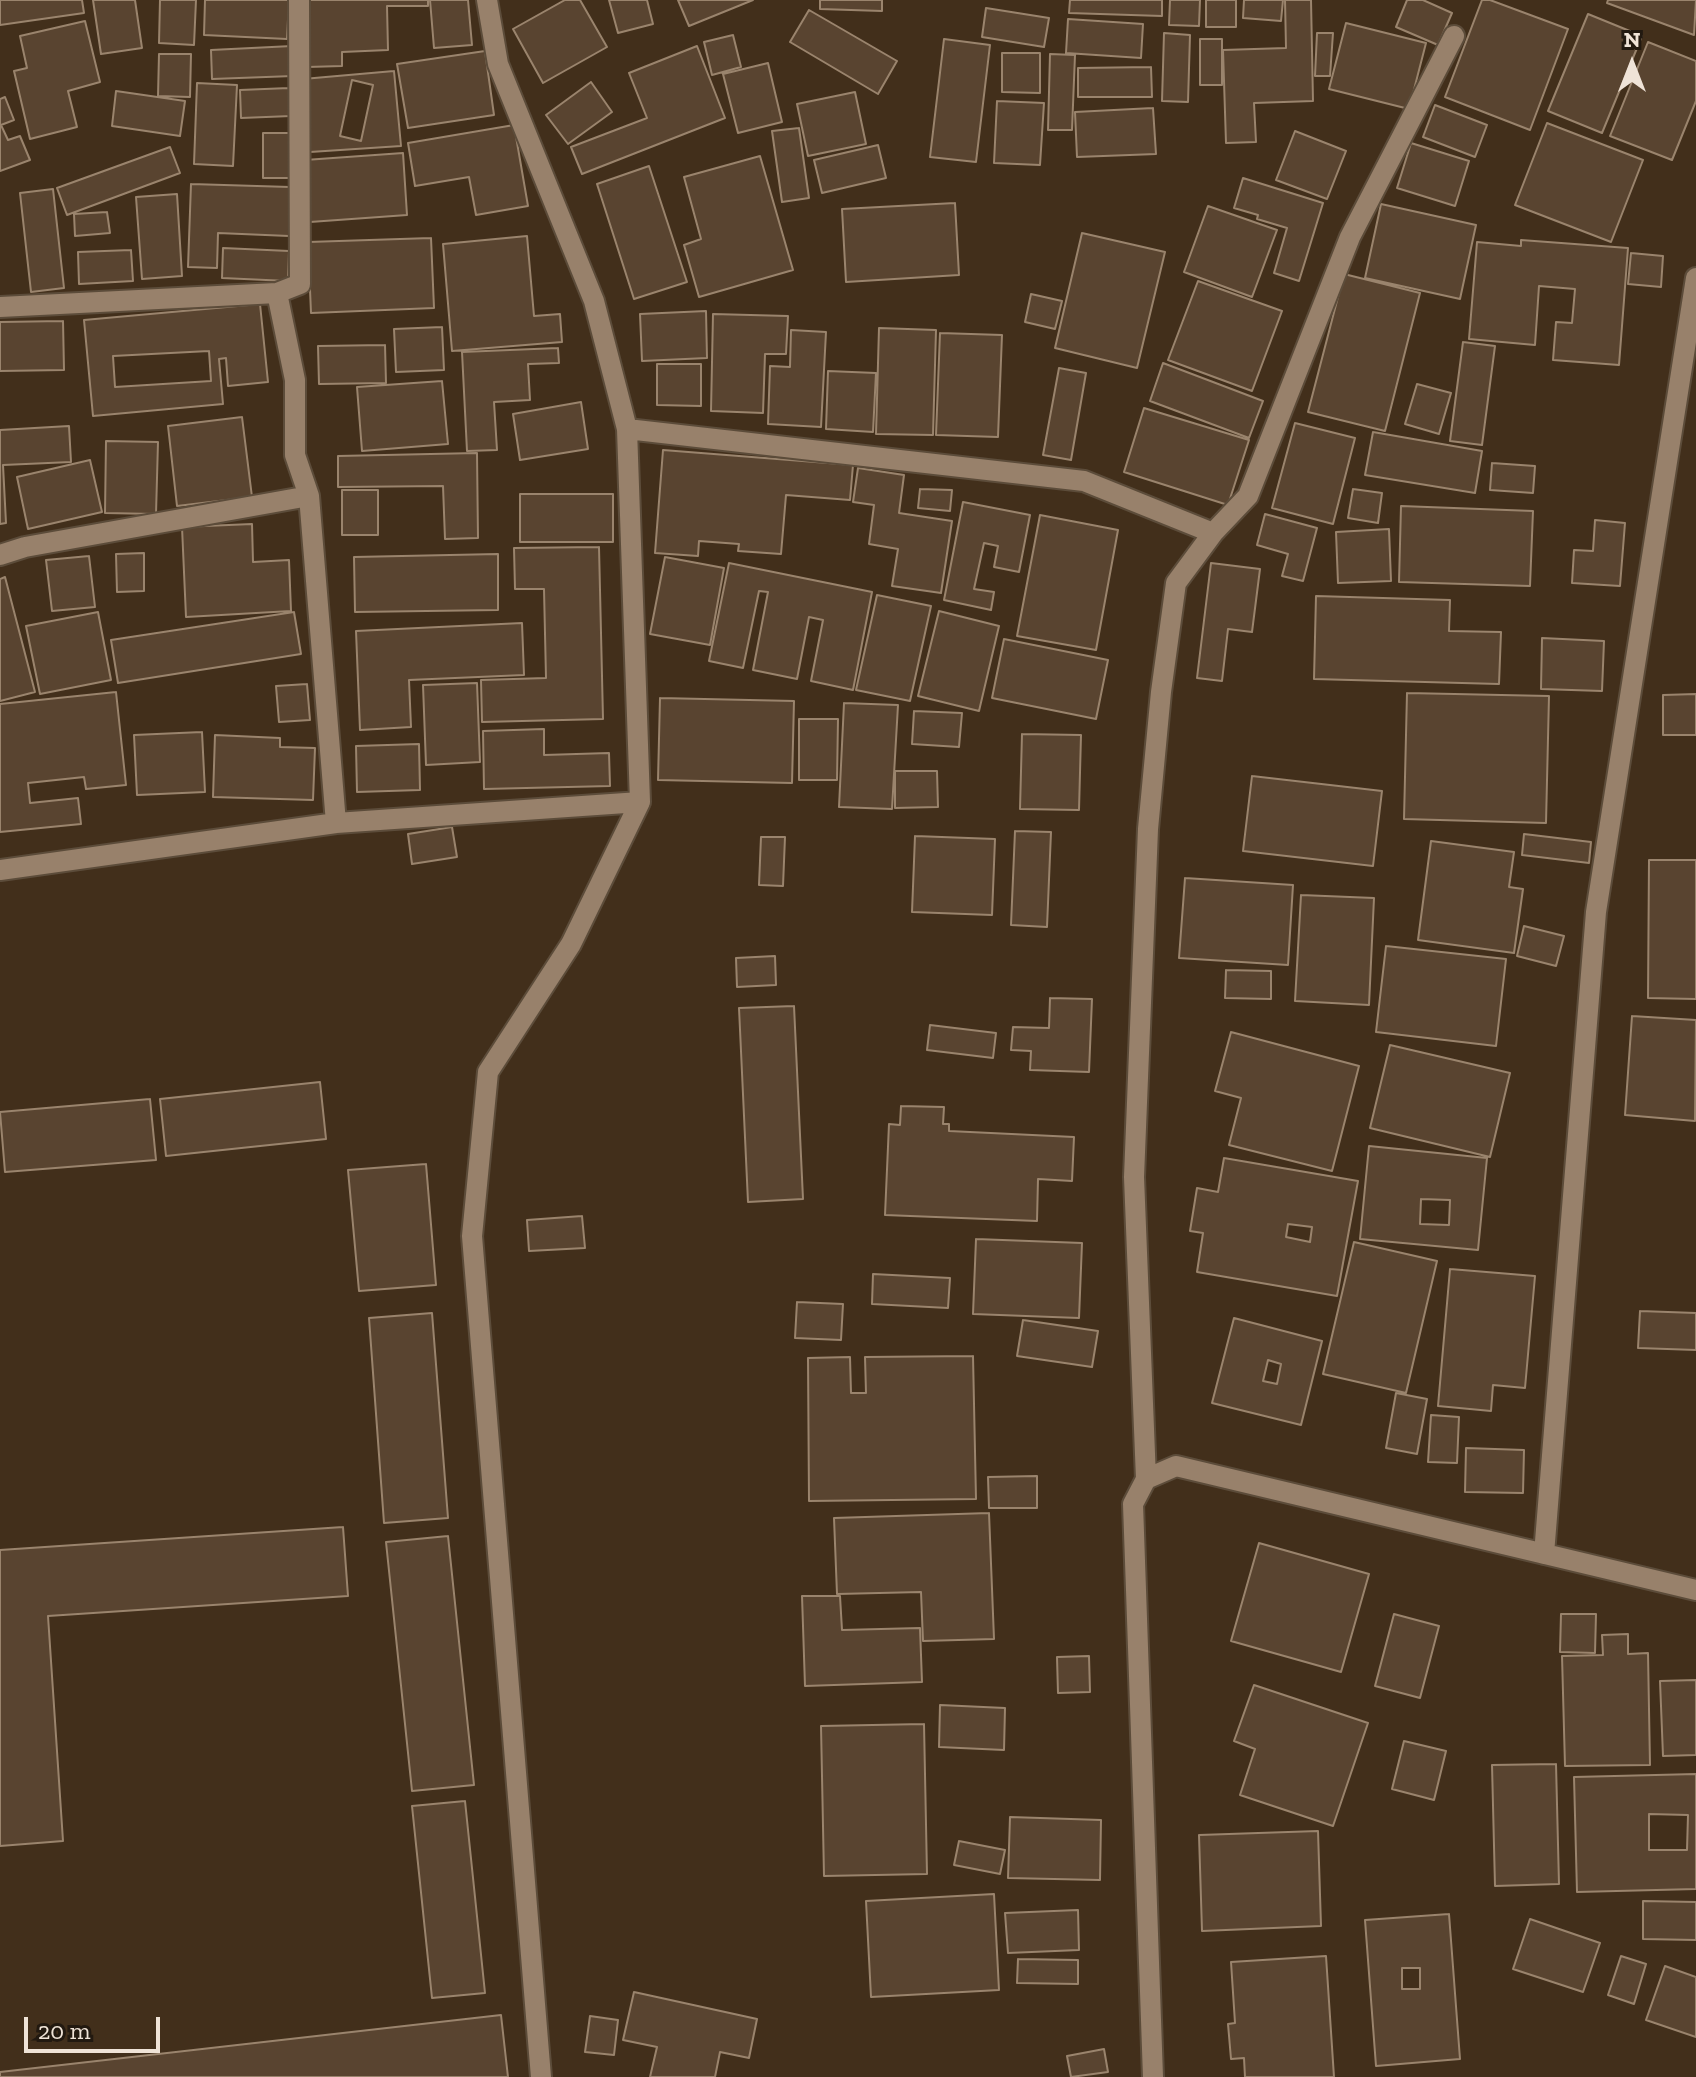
<!DOCTYPE html>
<html>
<head>
<meta charset="utf-8">
<style>
  body { margin:0 }
  #map { position:relative; width:1696px; height:2077px; overflow:hidden; background:#422f1b; font-family:"Zilla Slab",serif }
  canvas { display:block }
  .north { position:absolute; left:1592px; top:24px; width:80px; height:80px; -webkit-text-stroke:6px #221910; paint-order:stroke; rotate:0deg; font-size:22px; font-weight:700; line-height:32px; text-align:center; color:#efe3d7 }
  .north::after { content:''; display:block; margin:auto; width:28px; height:36px; background:#efe3d7; clip-path:polygon(50% 0,100% 100%,50% 72%,0 100%) }
  .scale { position:absolute; left:24px; top:2017px; width:136px; height:36px; box-sizing:border-box; border:4px solid #efe3d7; border-top:0; padding-left:10px; font-size:24px; line-height:28px; white-space:nowrap; color:#efe3d7; -webkit-text-stroke:6px #221910; paint-order:stroke }
</style>
</head>
<body>
<div id="map">
<canvas width="1696" height="2077"></canvas>
<div class="north">N</div>
<div class="scale">20 m</div>
</div>
<script>
const context = document.querySelector('canvas').getContext('2d');
context.lineJoin = 'round';
function paint(path, color) { context.fillStyle = color; context.fill(path, 'evenodd'); }
const toPath = rows => new Path2D(rows.map(r => 'M' + r).join(''));
function strokePath(path, color, width, dash) { context.strokeStyle = color; context.lineWidth = width; context.lineCap = dash ? 'butt' : 'round'; context.setLineDash(dash || []); context.stroke(path); }
const building = toPath([
  [0,0,82,0,84,13,0,25,0,0],
  [93,0,135,0,142,48,101,54,93,0],
  [160,0,196,0,194,45,159,43,160,0],
  [205,0,289,0,287,39,204,35,205,0],
  [305,0,428,0,428,6,387,6,388,50,342,52,342,66,307,67,305,0],
  [430,0,468,0,472,45,434,48,430,0],
  [565,0,580,0,607,47,543,83,513,29,565,0],
  [609,0,647,0,653,24,618,33,609,0],
  [678,0,753,0,689,26,678,0],
  [820,0,882,0,882,11,820,9,820,0],
  [1070,0,1162,0,1162,16,1069,13,1070,0],
  [1170,0,1200,0,1199,26,1169,25,1170,0],
  [1206,0,1236,0,1236,27,1206,27,1206,0],
  [1244,0,1283,0,1281,21,1243,18,1244,0],
  [1285,0,1311,0,1313,101,1254,103,1256,142,1226,143,1223,50,1286,48,1285,0],
  [1407,0,1423,0,1452,13,1438,45,1396,27,1407,0],
  [1482,0,1490,0,1568,29,1530,130,1445,97,1482,0],
  [1608,0,1696,0,1694,35,1607,3,1608,0],
  [986,8,1049,18,1044,47,982,37,986,8],
  [809,10,897,61,878,94,790,42,809,10],
  [1588,14,1642,36,1602,133,1548,111,1588,14],
  [1068,19,1143,24,1141,58,1066,53,1068,19],
  [85,21,100,82,68,91,77,127,30,139,14,71,27,68,20,36,85,21],
  [1346,23,1426,43,1409,109,1329,89,1346,23],
  [1164,33,1190,35,1188,102,1162,101,1164,33],
  [1317,33,1333,33,1330,76,1315,76,1317,33],
  [733,35,741,67,712,75,704,42,733,35],
  [944,39,990,45,976,162,930,157,944,39],
  [1200,39,1222,39,1222,85,1200,85,1200,39],
  [1648,42,1696,61,1696,101,1672,160,1610,136,1648,42],
  [292,46,293,76,212,79,211,50,292,46],
  [697,46,725,118,582,174,571,147,647,118,629,73,697,46],
  [485,51,494,115,408,128,397,64,485,51],
  [1002,53,1040,53,1040,93,1002,92,1002,53],
  [159,54,191,54,190,97,158,96,159,54],
  [1050,54,1075,55,1072,130,1048,130,1050,54],
  [768,63,782,122,738,133,723,74,768,63],
  [1151,67,1152,97,1078,97,1078,68,1151,67],
  [394,71,401,146,310,152,303,79,394,71],
  [352,80,373,85,361,141,340,136,352,80],
  [591,82,612,112,568,144,546,115,591,82],
  [197,83,237,85,233,166,194,164,197,83],
  [289,88,291,116,241,118,240,90,289,88],
  [116,91,185,101,180,136,112,126,116,91],
  [855,92,866,144,808,156,797,104,855,92],
  [5,97,14,120,1,125,8,140,20,136,30,160,0,171,0,99,5,97],
  [997,101,1044,103,1040,165,994,163,997,101],
  [1435,105,1487,125,1475,157,1423,137,1435,105],
  [1153,108,1156,154,1077,157,1075,112,1153,108],
  [1547,123,1643,160,1611,242,1515,205,1547,123],
  [514,125,528,206,476,215,469,177,415,186,408,143,514,125],
  [799,128,809,198,782,202,772,131,799,128],
  [1295,131,1346,151,1327,199,1276,180,1295,131],
  [263,133,295,133,295,178,263,178,263,133],
  [1411,143,1469,161,1455,206,1397,188,1411,143],
  [878,145,886,178,822,193,814,160,878,145],
  [170,147,180,173,67,215,57,188,170,147],
  [403,153,407,215,310,222,305,160,403,153],
  [760,156,793,270,699,297,684,245,701,239,684,177,760,156],
  [649,166,687,282,634,299,597,184,649,166],
  [1243,178,1323,203,1299,281,1274,273,1287,228,1257,219,1258,215,1234,208,1243,178],
  [191,184,290,187,289,236,218,233,217,268,188,267,191,184],
  [53,189,64,288,31,292,20,193,53,189],
  [177,194,182,276,142,279,136,197,177,194],
  [955,203,959,275,846,282,842,209,955,203],
  [1381,204,1476,225,1460,299,1365,278,1381,204],
  [1208,206,1277,230,1252,297,1184,272,1208,206],
  [107,212,110,233,75,236,74,214,107,212],
  [1082,233,1165,252,1137,368,1055,348,1082,233],
  [527,236,534,316,560,314,562,342,452,351,443,244,527,236],
  [431,238,434,308,311,313,308,242,431,238],
  [1521,240,1628,248,1619,365,1553,360,1556,322,1572,323,1575,289,1539,286,1535,345,1469,339,1477,242,1521,246,1521,240],
  [223,248,289,251,288,281,222,278,223,248],
  [131,250,133,281,79,284,78,252,131,250],
  [1631,253,1663,256,1661,287,1628,284,1631,253],
  [1344,274,1420,293,1385,431,1308,412,1344,274],
  [1198,281,1282,311,1252,391,1168,360,1198,281],
  [1031,294,1062,301,1055,329,1025,322,1031,294],
  [260,304,268,382,228,386,226,358,219,359,223,404,93,416,84,320,260,304],
  [209,351,211,381,115,387,113,356,209,351],
  [706,311,707,358,642,361,640,314,706,311],
  [713,314,788,316,786,354,765,354,763,413,711,411,713,314],
  [63,321,64,370,0,371,0,322,63,321],
  [442,327,444,370,396,372,394,329,442,327],
  [879,328,936,330,933,435,876,434,879,328],
  [791,330,826,332,821,427,768,424,770,366,790,367,791,330],
  [940,333,1002,335,998,437,936,435,940,333],
  [1463,342,1495,346,1482,445,1450,441,1463,342],
  [385,345,386,383,319,384,318,346,385,345],
  [558,348,559,363,528,364,530,400,494,402,497,450,467,451,462,352,558,348],
  [1163,363,1263,401,1249,438,1150,401,1163,363],
  [657,364,701,364,701,406,657,405,657,364],
  [1059,368,1086,373,1071,460,1043,455,1059,368],
  [828,371,876,373,873,432,826,429,828,371],
  [442,381,448,444,362,451,357,387,442,381],
  [1417,384,1451,393,1439,434,1405,424,1417,384],
  [581,402,588,449,520,460,513,414,581,402],
  [1144,408,1249,440,1228,505,1124,472,1144,408],
  [242,417,252,497,177,506,168,426,242,417],
  [1295,423,1355,438,1333,524,1272,508,1295,423],
  [69,426,71,462,3,465,6,523,0,524,0,430,69,426],
  [1373,432,1482,451,1475,493,1365,475,1373,432],
  [106,441,158,442,156,514,105,513,106,441],
  [663,450,853,465,850,500,786,495,781,554,738,551,739,544,699,541,698,556,655,553,663,450],
  [477,453,478,538,445,539,443,486,338,487,338,456,477,453],
  [90,460,102,512,28,529,17,477,90,460],
  [1492,463,1535,466,1533,493,1490,490,1492,463],
  [858,468,904,475,899,513,952,521,941,593,892,586,898,549,869,544,874,505,853,502,858,468],
  [920,489,952,490,950,511,918,508,920,489],
  [1353,489,1382,493,1378,523,1348,518,1353,489],
  [342,490,378,490,378,535,342,535,342,490],
  [520,494,613,494,613,542,520,542,520,494],
  [963,502,1030,515,1019,572,994,567,998,546,984,543,974,589,994,592,991,610,944,600,963,502],
  [1401,506,1533,511,1530,586,1399,582,1401,506],
  [1265,514,1317,528,1303,581,1282,576,1288,554,1257,545,1265,514],
  [1040,515,1118,530,1096,650,1017,636,1040,515],
  [1595,520,1625,523,1620,586,1572,583,1574,550,1593,551,1595,520],
  [252,524,253,562,289,560,291,611,186,617,182,527,252,524],
  [1389,529,1391,581,1338,583,1336,532,1389,529],
  [599,547,603,719,482,722,481,680,546,678,544,589,515,589,514,548,599,547],
  [144,553,144,591,117,592,116,554,144,553],
  [498,554,498,610,355,612,354,557,498,554],
  [89,556,95,607,52,611,46,560,89,556],
  [665,557,724,568,710,645,650,634,665,557],
  [729,563,872,592,853,690,811,681,823,620,809,617,797,679,753,670,768,592,759,591,743,668,709,661,729,563],
  [1211,563,1260,569,1252,632,1228,629,1222,681,1197,678,1211,563],
  [5,577,35,692,0,701,0,579,5,577],
  [877,595,931,606,910,701,856,690,877,595],
  [1316,596,1450,600,1449,631,1501,632,1499,684,1314,679,1316,596],
  [939,611,999,626,979,711,918,696,939,611],
  [98,612,111,680,40,694,26,626,98,612],
  [294,612,301,654,118,683,111,640,294,612],
  [522,623,524,675,409,680,411,727,360,730,356,631,522,623],
  [1542,638,1604,641,1602,691,1541,689,1542,638],
  [1004,639,1108,660,1096,719,992,698,1004,639],
  [477,683,480,762,426,765,423,685,477,683],
  [307,684,310,720,279,722,276,686,307,684],
  [116,692,126,785,86,789,84,777,28,783,30,803,78,798,81,824,0,832,0,704,116,692],
  [1407,693,1549,696,1546,823,1404,819,1407,693],
  [1696,694,1696,735,1663,735,1663,695,1696,694],
  [660,698,794,701,792,783,658,780,660,698],
  [844,703,898,705,892,809,839,807,844,703],
  [914,711,962,713,959,747,912,744,914,711],
  [799,719,838,719,837,780,799,780,799,719],
  [544,729,544,755,609,753,610,786,484,789,483,731,544,729],
  [202,732,205,792,137,795,134,735,202,732],
  [1022,734,1081,735,1079,810,1020,809,1022,734],
  [215,735,280,738,280,747,315,748,313,800,213,797,215,735],
  [419,744,420,790,357,792,356,746,419,744],
  [895,771,937,771,938,807,895,808,895,771],
  [1252,776,1382,791,1373,866,1243,851,1252,776],
  [452,827,457,857,412,864,408,834,452,827],
  [1015,831,1051,832,1047,927,1011,925,1015,831],
  [1524,834,1591,842,1589,863,1522,855,1524,834],
  [915,836,995,839,992,915,912,912,915,836],
  [761,837,785,837,783,886,759,885,761,837],
  [1431,841,1514,852,1509,887,1523,889,1514,953,1418,940,1431,841],
  [1649,860,1696,860,1696,999,1648,998,1649,860],
  [1185,878,1293,885,1288,965,1179,958,1185,878],
  [1301,895,1374,898,1369,1005,1295,1001,1301,895],
  [1524,926,1564,936,1556,966,1517,956,1524,926],
  [1386,946,1506,959,1496,1046,1376,1032,1386,946],
  [775,956,776,985,737,987,736,958,775,956],
  [1226,970,1271,971,1271,999,1225,998,1226,970],
  [1050,998,1092,999,1089,1072,1030,1070,1031,1051,1011,1050,1013,1027,1049,1028,1050,998],
  [794,1006,803,1199,748,1202,739,1008,794,1006],
  [1632,1016,1696,1020,1695,1121,1625,1115,1632,1016],
  [930,1025,996,1033,993,1058,927,1050,930,1025],
  [1231,1032,1359,1066,1332,1171,1229,1145,1241,1098,1215,1091,1231,1032],
  [1390,1045,1510,1073,1490,1157,1370,1128,1390,1045],
  [320,1082,326,1139,166,1156,160,1099,320,1082],
  [150,1099,156,1160,5,1172,0,1112,150,1099],
  [901,1106,944,1107,943,1124,949,1124,949,1131,1074,1137,1072,1181,1038,1179,1037,1221,885,1215,889,1124,900,1125,901,1106],
  [1369,1146,1487,1158,1478,1250,1360,1239,1369,1146],
  [1421,1199,1450,1200,1449,1225,1420,1224,1421,1199],
  [1224,1158,1358,1181,1337,1296,1197,1272,1203,1233,1190,1231,1197,1188,1218,1192,1224,1158],
  [1288,1224,1312,1227,1310,1242,1286,1237,1288,1224],
  [426,1164,436,1285,359,1291,348,1170,426,1164],
  [582,1216,585,1248,529,1251,527,1220,582,1216],
  [976,1239,1082,1243,1079,1318,973,1314,976,1239],
  [1354,1242,1437,1261,1406,1393,1323,1374,1354,1242],
  [1450,1269,1535,1276,1525,1388,1493,1385,1491,1411,1438,1406,1450,1269],
  [873,1274,950,1278,948,1308,872,1304,873,1274],
  [797,1302,843,1304,841,1340,795,1338,797,1302],
  [1640,1311,1696,1313,1696,1350,1638,1348,1640,1311],
  [432,1313,448,1518,384,1523,369,1318,432,1313],
  [1234,1318,1322,1341,1301,1425,1212,1403,1234,1318],
  [1268,1360,1281,1364,1277,1384,1263,1381,1268,1360],
  [1023,1320,1098,1331,1092,1367,1017,1356,1023,1320],
  [973,1356,976,1499,809,1501,808,1358,850,1357,851,1393,866,1393,865,1357,973,1356],
  [1396,1393,1427,1399,1417,1454,1386,1448,1396,1393],
  [1431,1415,1459,1417,1457,1463,1428,1462,1431,1415],
  [1466,1448,1524,1450,1523,1493,1465,1492,1466,1448],
  [1037,1476,1037,1508,989,1508,988,1477,1037,1476],
  [989,1513,994,1639,923,1641,921,1592,837,1594,834,1518,989,1513],
  [343,1527,348,1596,48,1616,63,1841,0,1846,0,1550,343,1527],
  [448,1536,474,1785,412,1791,386,1542,448,1536],
  [1259,1543,1369,1574,1341,1672,1231,1641,1259,1543],
  [802,1596,840,1596,842,1630,920,1628,922,1682,805,1686,802,1596],
  [1394,1614,1439,1626,1420,1698,1375,1686,1394,1614],
  [1561,1614,1596,1614,1595,1653,1560,1652,1561,1614],
  [1628,1634,1628,1654,1648,1653,1650,1765,1565,1766,1562,1656,1603,1655,1602,1635,1628,1634],
  [1089,1656,1090,1692,1058,1693,1057,1657,1089,1656],
  [1696,1680,1696,1755,1663,1756,1660,1681,1696,1680],
  [1254,1685,1368,1723,1333,1826,1240,1795,1255,1749,1234,1741,1254,1685],
  [940,1705,1005,1708,1004,1750,939,1747,940,1705],
  [924,1724,927,1874,824,1876,821,1726,924,1724],
  [1404,1741,1446,1751,1434,1800,1392,1789,1404,1741],
  [1556,1764,1559,1884,1495,1886,1492,1765,1556,1764],
  [1696,1774,1696,1889,1577,1892,1574,1777,1696,1774],
  [1649,1814,1688,1815,1687,1850,1649,1850,1649,1814],
  [465,1801,485,1993,432,1998,412,1806,465,1801],
  [1010,1817,1101,1820,1100,1880,1008,1878,1010,1817],
  [1318,1831,1321,1926,1202,1931,1199,1835,1318,1831],
  [959,1841,1005,1850,1000,1874,954,1865,959,1841],
  [994,1894,999,1990,871,1997,866,1901,994,1894],
  [1643,1901,1696,1902,1696,1940,1643,1939,1643,1901],
  [1078,1910,1079,1950,1008,1953,1005,1913,1078,1910],
  [1449,1914,1460,2059,1376,2066,1365,1920,1449,1914],
  [1402,1968,1420,1968,1420,1989,1402,1989,1402,1968],
  [1530,1919,1600,1943,1583,1992,1513,1969,1530,1919],
  [1326,1956,1334,2077,1245,2077,1244,2058,1231,2059,1228,2024,1235,2023,1231,1962,1326,1956],
  [1621,1956,1646,1964,1634,2004,1608,1995,1621,1956],
  [1018,1959,1078,1960,1078,1984,1017,1983,1018,1959],
  [1665,1966,1696,1977,1696,2037,1646,2020,1665,1966],
  [634,1992,757,2019,749,2058,720,2052,715,2077,650,2077,657,2047,623,2040,634,1992],
  [501,2015,508,2077,0,2077,0,2072,501,2015],
  [590,2016,618,2020,614,2055,585,2052,590,2016],
  [1104,2049,1108,2072,1071,2077,1067,2056,1104,2049]
]);
paint(building, '#594430');
strokePath(building, '#9a846d', 2);
const street = toPath([
  [487,0,498,64,594,301,627,429,640,802,571,944,488,1072,472,1236,541,2077],
  [277,293,295,380,295,455,309,496,336,823],
  [0,307,277,293,300,284,299,0],
  [627,429,1084,481,1213,533],
  [0,555,25,547,309,496],
  [0,870,336,823,640,802],
  [1146,1479,1134,1177,1148,829,1161,692,1176,583,1213,533,1248,496,1350,237,1454,36],
  [1544,1554,1596,912,1696,278],
  [1153,2077,1133,1504,1146,1479,1176,1466,1696,1590]
]);
strokePath(street, '#5c4c3a', 24);
strokePath(street, '#98816b', 20);
</script>
</body>
</html>
